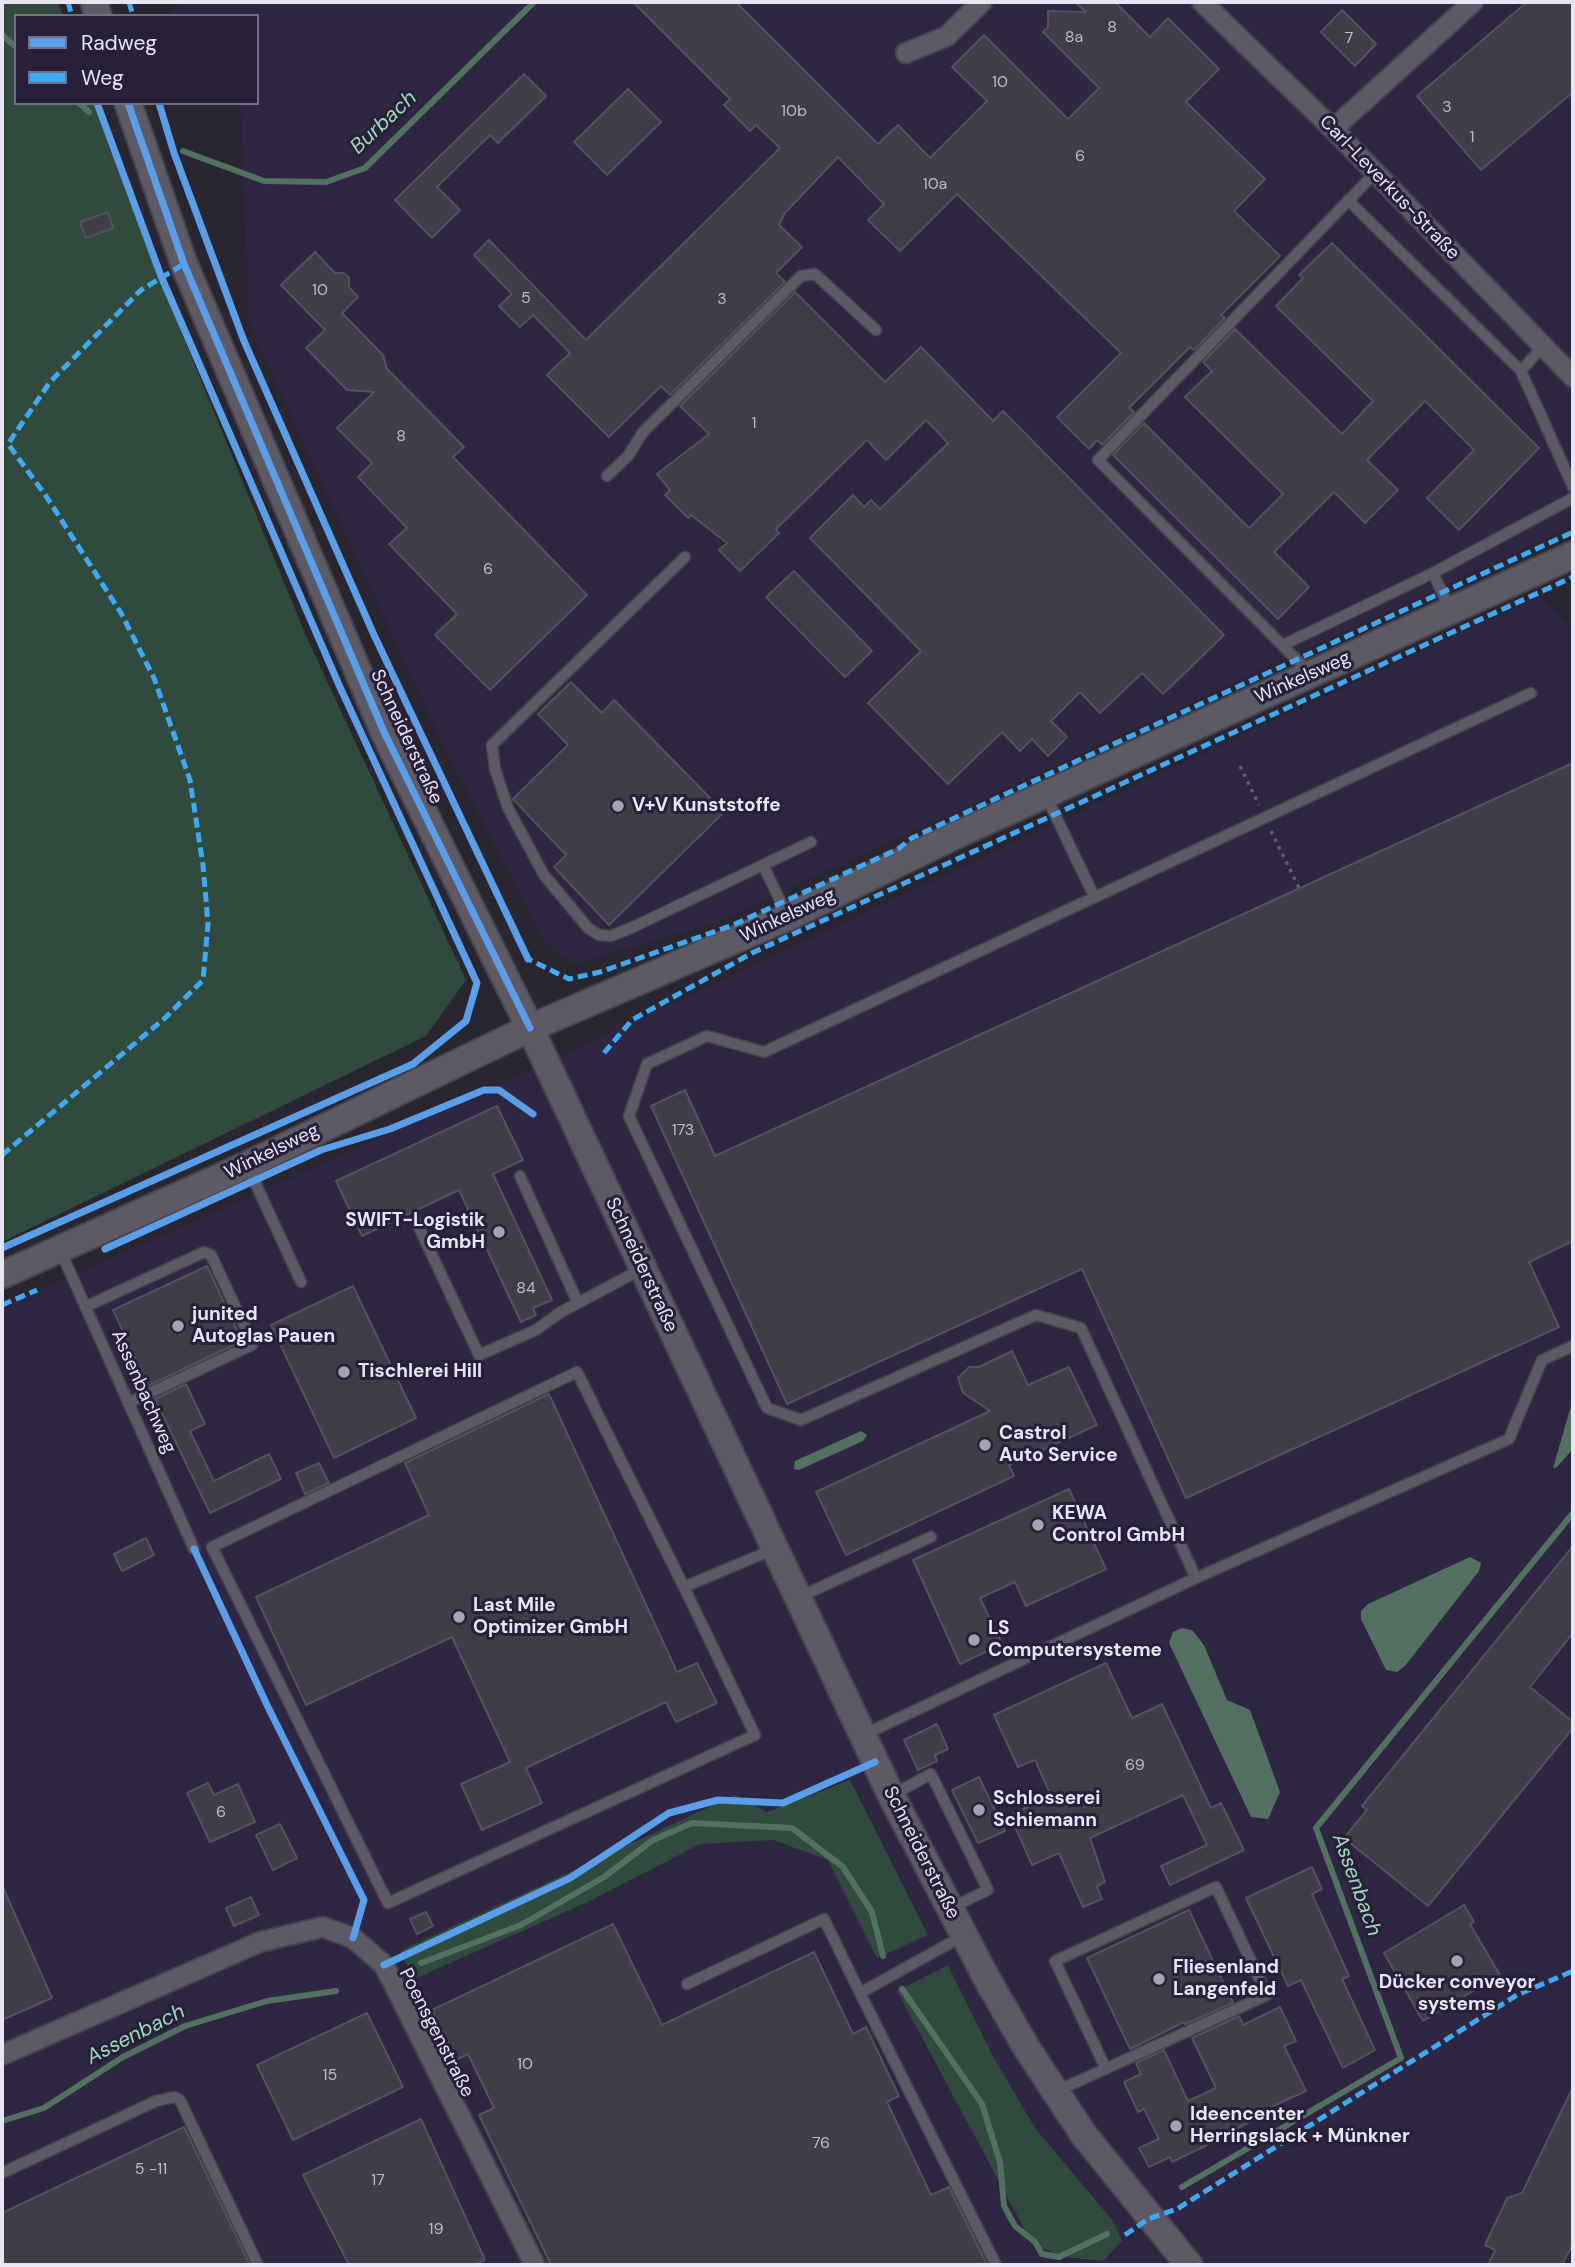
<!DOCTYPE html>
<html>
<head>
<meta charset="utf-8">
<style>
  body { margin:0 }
  #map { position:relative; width:1575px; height:2267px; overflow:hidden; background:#292632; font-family:"DM Sans",sans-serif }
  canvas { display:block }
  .frame { position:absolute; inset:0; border:4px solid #e8e5f5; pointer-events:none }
  .legend { position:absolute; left:14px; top:14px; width:245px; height:91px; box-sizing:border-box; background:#272038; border:2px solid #746f84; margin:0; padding:9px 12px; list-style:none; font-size:21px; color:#e8e5f5 }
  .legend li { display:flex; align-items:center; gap:14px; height:35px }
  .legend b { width:35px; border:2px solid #746f84 }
</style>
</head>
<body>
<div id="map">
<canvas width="1575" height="2267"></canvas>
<div class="frame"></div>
<ul class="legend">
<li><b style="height:9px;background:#5a9eea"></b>Radweg</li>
<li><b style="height:9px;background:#3fa9f5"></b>Weg</li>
</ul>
</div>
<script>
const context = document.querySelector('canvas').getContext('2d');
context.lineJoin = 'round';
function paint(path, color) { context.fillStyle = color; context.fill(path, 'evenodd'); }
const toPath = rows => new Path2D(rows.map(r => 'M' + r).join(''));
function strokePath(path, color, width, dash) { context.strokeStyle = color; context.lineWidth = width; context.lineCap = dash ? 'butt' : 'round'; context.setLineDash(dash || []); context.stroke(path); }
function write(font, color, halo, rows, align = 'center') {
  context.font = font + ' "DM Sans",sans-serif'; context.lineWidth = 6; context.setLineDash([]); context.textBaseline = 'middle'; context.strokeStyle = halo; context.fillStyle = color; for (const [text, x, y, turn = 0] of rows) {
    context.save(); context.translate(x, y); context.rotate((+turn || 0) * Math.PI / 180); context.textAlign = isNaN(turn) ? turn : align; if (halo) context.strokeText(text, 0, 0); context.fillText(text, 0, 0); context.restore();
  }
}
paint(toPath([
  [181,2,1573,2,1573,526,715,923,574,964,546,944,447,753,249,325,241,111,235,103,257,103,257,16,168,16],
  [1539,596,1573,629,1573,2265,2,2265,2,1307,509,1080]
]), '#2e2642');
paint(toPath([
  [2,2,58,2,63,16,16,16,16,103,95,103,159,278,306,636,466,980,426,1036,2,1242],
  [850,1780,928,1935,877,1958,828,1860,773,1840,700,1844,590,1901,414,1979,400,1951,735,1795,767,1812],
  [948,1965,994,2058,1035,2128,1113,2221,1122,2241,1103,2261,1066,2257,1033,2245,897,1991]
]), '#314a3e');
paint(toPath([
  [1573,1399,1573,1449,1557,1467,1553,1468],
  [861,1431,867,1435,863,1441,799,1470,794,1469,795,1461],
  [1470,1557,1481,1563,1479,1571,1405,1666,1397,1672,1386,1670,1361,1619,1361,1611,1368,1604],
  [1182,1628,1192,1630,1204,1645,1227,1700,1250,1710,1280,1792,1268,1819,1251,1817,1169,1643,1173,1632]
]), '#537161');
strokePath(toPath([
  [2,35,16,47],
  [79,103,89,112],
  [183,151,264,181,326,182,365,168,534,2],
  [421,1963,521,1925,604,1877,653,1840,692,1823,792,1828,843,1867,872,1912,883,1956],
  [902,1989,982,2104,1000,2162,1004,2206,1015,2226,1035,2242,1042,2254,1059,2257,1107,2234],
  [2,2121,44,2108,123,2057,185,2026,267,2001,336,1991],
  [1182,2187,1401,2058,1316,1828,1573,1513]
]), '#537161', 6);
const building = toPath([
  [633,2,736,2,878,144,898,125,930,158,987,101,952,67,984,35,1068,119,1099,88,1043,32,1048,27,1048,11,1086,12,1075,2,1115,2,1150,37,1168,18,1219,69,1186,102,1265,179,1234,211,1280,256,1221,315,1225,318,1194,350,1190,347,1129,408,1134,412,1102,445,1097,440,1089,449,1057,417,1121,353,957,194,900,251,868,220,884,204,838,157,785,213,779,225,802,247,776,273,785,282,670,395,661,386,609,437,547,375,570,353,533,315,520,327,499,306,512,294,474,255,489,240,586,340,780,148,756,125,750,131,724,105,730,99,633,2],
  [1527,2,1573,2,1573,92,1481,170,1417,96,1527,2],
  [1342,10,1376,44,1355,66,1321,32,1342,10],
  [524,74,546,96,498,143,490,135,437,187,460,210,432,238,395,200,524,74],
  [628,89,661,122,607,175,574,142,628,89],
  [108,212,113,228,86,238,80,222,108,212],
  [1332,243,1539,448,1459,530,1427,498,1474,450,1425,401,1367,460,1398,490,1365,523,1334,492,1274,552,1309,587,1278,619,1113,455,1144,423,1249,528,1283,494,1185,397,1212,371,1203,362,1235,329,1342,434,1373,401,1276,306,1303,278,1299,275,1332,243],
  [315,252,335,273,344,273,349,278,349,287,358,297,342,313,383,355,387,369,464,447,453,457,587,595,490,690,435,635,457,614,389,544,407,528,358,477,372,463,337,428,374,392,347,390,306,348,325,330,281,285,315,252],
  [795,292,885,382,921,347,993,421,1003,411,1224,635,1163,694,1142,673,1100,713,1080,692,1051,721,1067,737,1048,756,1032,739,1020,751,1002,732,948,784,868,703,921,651,810,538,853,495,864,507,871,500,880,509,948,443,926,420,886,460,867,440,776,529,779,533,740,571,719,550,727,543,691,515,688,518,665,495,670,490,657,474,709,434,680,406,795,292],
  [794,571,872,651,845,677,766,597,794,571],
  [571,682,602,713,614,700,724,812,609,925,554,867,566,855,513,799,568,745,538,714,571,682],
  [1573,763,1573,1241,1529,1262,1559,1327,1186,1498,1082,1269,787,1404,651,1106,685,1090,715,1156,1573,763],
  [497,1106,523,1160,493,1174,552,1300,533,1308,536,1315,521,1322,459,1190,362,1236,336,1181,497,1106],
  [207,1266,242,1341,148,1386,113,1310,207,1266],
  [353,1286,416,1418,334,1458,271,1325,353,1286],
  [1012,1351,1028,1385,1069,1367,1097,1425,1009,1465,1014,1476,846,1555,816,1492,990,1411,963,1393,958,1378,969,1367,979,1367,1012,1351],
  [186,1384,205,1424,190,1431,214,1481,269,1454,281,1479,210,1513,155,1399,186,1384],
  [549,1394,677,1672,697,1663,717,1703,676,1722,666,1702,526,1768,542,1803,482,1830,461,1784,510,1762,452,1637,306,1705,256,1597,429,1515,405,1463,549,1394],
  [319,1463,329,1483,305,1494,296,1473,319,1463],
  [1069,1489,1106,1569,1026,1606,1015,1582,980,1598,1002,1644,960,1664,913,1560,1069,1489],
  [146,1538,154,1555,122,1571,114,1554,146,1538],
  [1573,1546,1573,1633,1530,1687,1573,1722,1573,1728,1428,1906,1344,1838,1367,1810,1362,1806,1573,1546],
  [1106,1663,1132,1718,1162,1704,1211,1808,1221,1803,1244,1850,1170,1885,1161,1866,1207,1845,1183,1795,1090,1838,1105,1882,1097,1886,1102,1899,1083,1907,1059,1853,1032,1865,1010,1815,1051,1796,1035,1760,1018,1767,994,1715,1106,1663],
  [937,1724,948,1749,935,1755,937,1761,918,1770,904,1740,937,1724],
  [979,1777,1005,1831,978,1843,952,1790,979,1777],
  [208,1783,214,1795,238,1784,255,1822,210,1842,187,1793,208,1783],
  [280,1824,297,1858,273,1870,256,1835,280,1824],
  [1312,1867,1322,1889,1312,1894,1349,1976,1342,1979,1375,2050,1343,2068,1301,1980,1288,1986,1246,1898,1312,1867],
  [2,1885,52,1998,2,2020,2,1885],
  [251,1897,259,1915,234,1926,226,1908,251,1897],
  [1464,1905,1474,1922,1470,1924,1500,1975,1423,2021,1384,1953,1464,1905],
  [1189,1910,1233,2003,1185,2024,1184,2022,1130,2049,1087,1958,1189,1910],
  [426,1912,433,1926,417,1934,410,1919,426,1912],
  [613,1924,662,2025,814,1952,853,2034,866,2027,899,2096,887,2102,931,2195,949,2187,987,2265,551,2265,479,2115,494,2108,468,2054,456,2060,432,2010,613,1924],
  [1280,2007,1296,2041,1284,2046,1306,2091,1265,2110,1267,2114,1208,2142,1209,2144,1172,2162,1170,2157,1149,2167,1139,2148,1159,2139,1144,2109,1138,2112,1124,2082,1141,2074,1136,2063,1164,2050,1188,2101,1216,2088,1192,2038,1239,2016,1243,2025,1280,2007],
  [367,2013,403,2087,293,2140,257,2065,367,2013],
  [1573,2087,1573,2243,1562,2265,1488,2265,1495,2250,1485,2245,1503,2207,1507,2198,1522,2193,1573,2087],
  [421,2119,485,2260,473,2265,349,2265,303,2175,421,2119],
  [184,2127,250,2265,2,2265,2,2213,184,2127]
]);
paint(building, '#403d48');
strokePath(building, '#54515d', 2);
const lane = toPath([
  [1348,200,1521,371,1573,487],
  [1521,371,1543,346],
  [607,476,628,456,643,432,801,276,815,274,876,330],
  [685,557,492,745,495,769,508,808,544,875,588,928,599,935,611,936,631,928,811,842],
  [1433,573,1573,498],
  [1283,645,1433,573,1450,609],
  [1310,673,1098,460,1375,173],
  [1531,693,764,1052,707,1036,647,1064,629,1116,767,1408,801,1420,1036,1315,1081,1328,1196,1578,1509,1439,1542,1360,1573,1346],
  [1046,796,1094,896],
  [763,865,787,915],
  [247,1165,301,1282],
  [520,1176,578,1303],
  [417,1223,479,1355,536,1330,561,1312,642,1269],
  [60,1250,194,1549],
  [85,1307,204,1252,211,1255,250,1338,252,1345,128,1403],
  [684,1587,755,1735,388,1903,212,1547,577,1372,684,1587,774,1549],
  [801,1596,931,1537],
  [863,1735,1196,1578],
  [892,1795,931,1774,988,1890,950,1908],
  [963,1936,860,1993,996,2265],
  [687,1984,824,1919,860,1993],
  [1056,2091,1081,2080,1267,1995,1216,1887,1055,1961,1106,2069],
  [2,2173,156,2101,175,2097,180,2100,258,2265]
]);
const street = toPath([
  [1202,2,1333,129,1573,377],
  [906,53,947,36,982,2],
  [1333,129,1473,2],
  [2,2055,260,1942,323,1927,353,1938,384,1965,535,2265]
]);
const secondary = toPath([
  [94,2,98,16],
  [128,103,184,264,384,732,530,1028,891,1795,987,1979,1026,2047,1084,2135,1189,2265],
  [2,1275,247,1165,530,1028,788,917,954,836,1573,555]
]);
strokePath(lane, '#46434e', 13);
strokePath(street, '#46434e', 23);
strokePath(secondary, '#46434e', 30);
strokePath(toPath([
  [1240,766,1259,805],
  [1271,831,1299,888]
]), '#605e68', 3.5, [3.5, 5]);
strokePath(lane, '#5d5a65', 10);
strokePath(street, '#5d5a65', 19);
strokePath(secondary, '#5d5a65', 26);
strokePath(toPath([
  [68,2,72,16],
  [129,2,133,16],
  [526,954,528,959,569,979,600,972,733,925,898,849,912,838,999,797,1573,532],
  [604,1053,632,1020,752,953,1573,577],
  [2,1155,165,1018,203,980,208,924,203,865,190,780,154,678,121,613,46,496,8,444,50,382,141,290,184,264],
  [2,1305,37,1290],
  [1125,2235,1148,2219,1177,2209,1517,1995,1573,1971]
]), '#3fa9f5', 5, [10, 5]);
strokePath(toPath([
  [128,103,184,264,384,732,530,1028],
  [159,103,174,153,244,341,374,635,528,959],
  [2,1248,413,1064,466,1021,477,983,339,685,161,276,97,103],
  [105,1249,321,1150,390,1129,484,1090,499,1090,533,1114],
  [194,1549,268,1707,364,1900,353,1938],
  [384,1965,570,1878,669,1813,718,1800,783,1803,875,1762]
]), '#5a9eea', 7);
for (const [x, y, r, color] of [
  [618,806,7,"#a5a2b1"],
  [499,1232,7,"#a5a2b1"],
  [178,1326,7,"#a5a2b1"],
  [344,1372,7,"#a5a2b1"],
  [985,1445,7,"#a5a2b1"],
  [1038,1525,7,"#a5a2b1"],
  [459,1617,7,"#a5a2b1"],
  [974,1640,7,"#a5a2b1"],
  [979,1810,7,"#a5a2b1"],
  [1457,1961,7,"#a5a2b1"],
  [1159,1979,7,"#a5a2b1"],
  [1176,2126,7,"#a5a2b1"]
]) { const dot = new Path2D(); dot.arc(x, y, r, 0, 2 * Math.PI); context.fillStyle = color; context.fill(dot); strokePath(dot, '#272038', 2.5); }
write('16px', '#bebbca', null, [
  ["8",1112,28],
  ["8a",1074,38],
  ["7",1349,39],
  ["10",1000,83],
  ["3",1447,108],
  ["10b",794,112],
  ["1",1472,138],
  ["6",1080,157],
  ["10a",935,185],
  ["10",320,291],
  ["5",526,299],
  ["3",722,300],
  ["1",754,424],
  ["8",401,437],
  ["6",488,570],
  ["173",683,1131],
  ["84",526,1289],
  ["69",1135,1766],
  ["6",221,1813],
  ["10",525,2065],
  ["15",330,2076],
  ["76",821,2144],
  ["5 -11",151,2170],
  ["17",378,2181],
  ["19",436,2230]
]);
write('19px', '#e8e5f5', '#272038', [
  ["Carl-Leverkus-Straße",1389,188,46],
  ["Winkelsweg",1303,678,-24],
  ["Schneiderstraße",406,737,65],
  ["Winkelsweg",788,916,-25],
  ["Winkelsweg",272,1152,-26],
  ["Schneiderstraße",641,1265,65],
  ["Assenbachweg",143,1392,66],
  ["Schneiderstraße",921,1853,63],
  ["Poensgenstraße",436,2033,63]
]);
write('bold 19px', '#e8e5f5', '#272038', [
  ["V+V Kunststoffe",632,806],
  ["SWIFT-Logistik",485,1221,"right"],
  ["GmbH",485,1243,"right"],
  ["junited",192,1315],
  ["Autoglas Pauen",192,1337],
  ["Tischlerei Hill",358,1372],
  ["Castrol",999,1434],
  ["Auto Service",999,1456],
  ["KEWA",1052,1514],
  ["Control GmbH",1052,1536],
  ["Last Mile",473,1606],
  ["Optimizer GmbH",473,1628],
  ["LS",988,1629],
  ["Computersysteme",988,1651],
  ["Schlosserei",993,1799],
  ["Schiemann",993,1821],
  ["Fliesenland",1173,1968],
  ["Langenfeld",1173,1990],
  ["Dücker conveyor",1457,1983,"center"],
  ["systems",1457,2005,"center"],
  ["Ideencenter",1190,2115],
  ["Herringslack + Münkner",1190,2137]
], 'left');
write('italic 21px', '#9edab9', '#272038', [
  ["Burbach",384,123,-43],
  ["Assenbach",1356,1885,70],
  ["Assenbach",136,2035,-27]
]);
</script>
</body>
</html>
